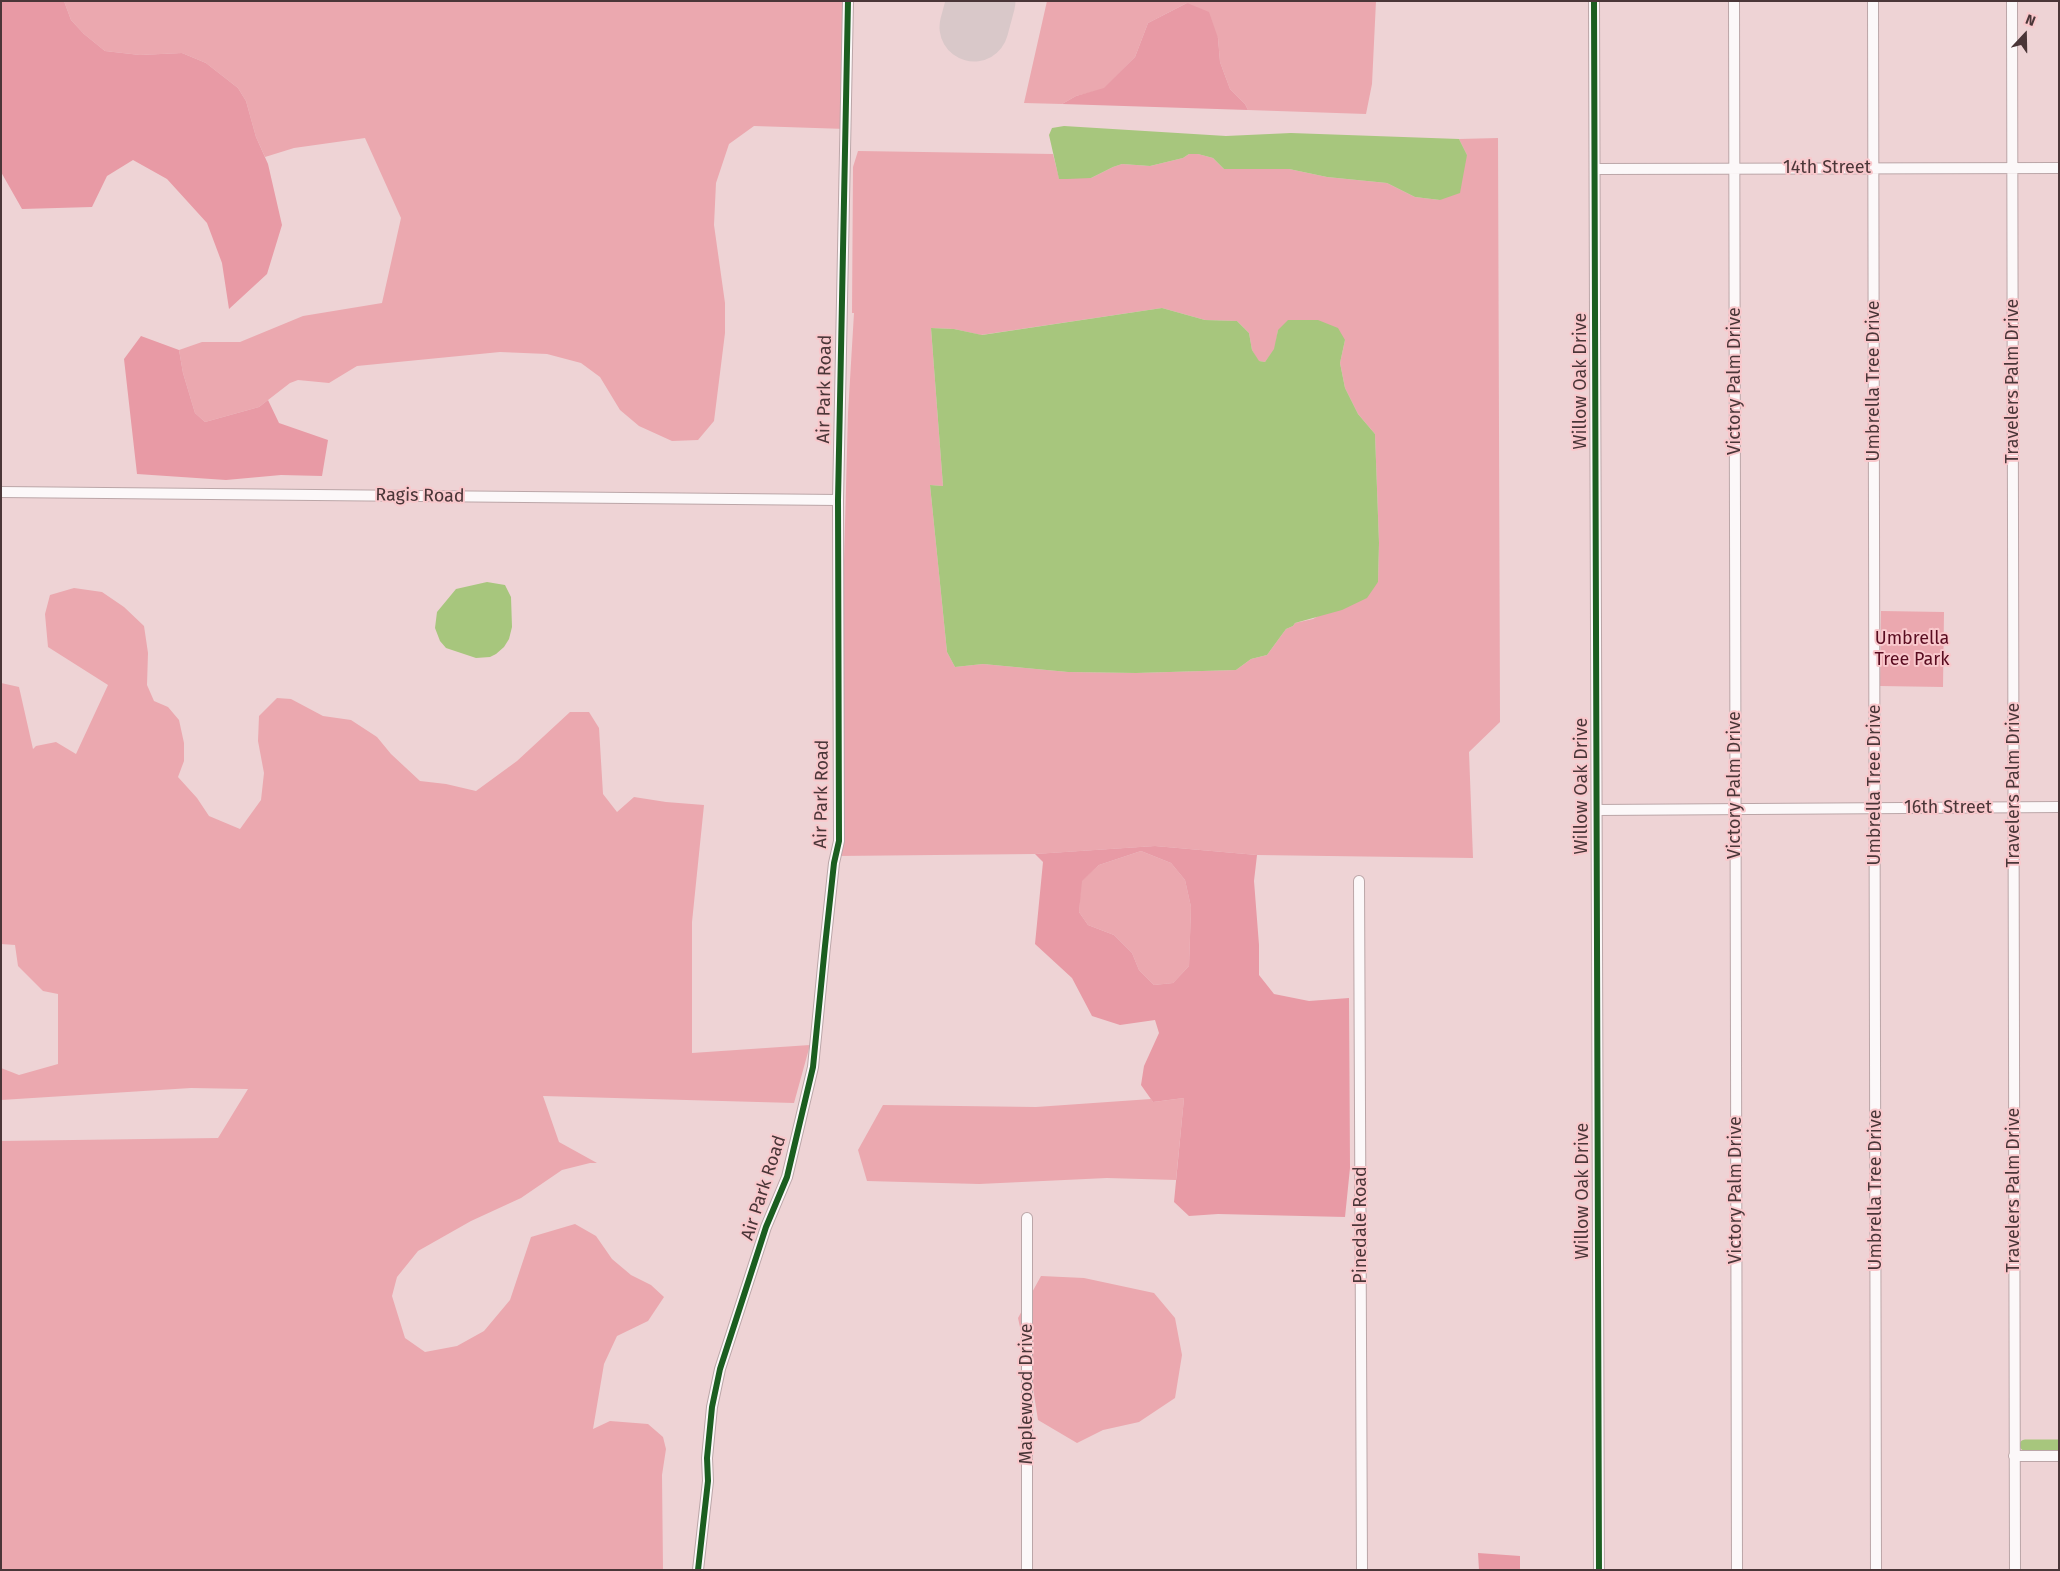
<!DOCTYPE html>
<html>
<head>
<meta charset="utf-8">
<style>
  body { margin:0 }
  #map { position:relative; width:2060px; height:1571px; overflow:hidden; background:#eed3d5; font-family:"Fira Sans",sans-serif }
  canvas { display:block }
  .frame { position:absolute; inset:0; border:2px solid #4a3638; pointer-events:none }
  .north { position:absolute; left:2000px; top:10px; width:50px; height:50px; -webkit-text-stroke:4px #f9c8cc; paint-order:stroke; rotate:21deg; font-size:14px; font-weight:700; line-height:20px; text-align:center; color:#4a3638 }
  .north::after { content:''; display:block; margin:auto; width:18px; height:22px; background:#4a3638; clip-path:polygon(50% 0,100% 100%,50% 72%,0 100%) }
</style>
</head>
<body>
<div id="map">
<canvas width="2060" height="1571"></canvas>
<div class="frame"></div>
<div class="north">N</div>
</div>
<script>
const context = document.querySelector('canvas').getContext('2d');
context.lineJoin = 'round';
function paint(path, color) { context.fillStyle = color; context.fill(path, 'evenodd'); }
const toPath = rows => new Path2D(rows.map(r => 'M' + r).join(''));
function strokePath(path, color, width, dash) { context.strokeStyle = color; context.lineWidth = width; context.lineCap = dash ? 'butt' : 'round'; context.setLineDash(dash || []); context.stroke(path); }
function write(font, color, halo, rows, align = 'center') {
  context.font = font + ' "Fira Sans",sans-serif'; context.lineWidth = 4; context.setLineDash([]); context.textBaseline = 'middle'; context.strokeStyle = halo; context.fillStyle = color; for (const [text, x, y, turn = 0] of rows) {
    context.save(); context.translate(x, y); context.rotate((+turn || 0) * Math.PI / 180); context.textAlign = isNaN(turn) ? turn : align; if (halo) context.strokeText(text, 0, 0); context.fillText(text, 0, 0); context.restore();
  }
}
paint(toPath([
  [64,1,846,1,846,129,754,126,729,144,716,183,714,225,725,303,725,333,714,421,698,440,672,441,639,426,620,410,600,377,581,363,547,354,500,352,357,366,329,383,298,380,290,383,259,407,205,422,195,413,183,373,179,350,202,342,240,342,303,316,382,303,401,218,365,138,294,148,265,157,256,137,246,101,238,88,206,63,182,53,140,55,105,51,84,34,71,20],
  [1047,1,1376,1,1372,84,1366,114,1248,110,1245,104,1230,89,1220,62,1218,38,1187,3,1148,23,1135,57,1104,89,1076,96,1062,104,1024,103],
  [1498,138,1500,722,1469,752,1473,858,1257,855,1155,846,1035,854,836,856,848,413,854,313,852,313,853,167,858,151,1053,154,1059,178,1091,178,1113,167,1122,164,1150,166,1183,158,1189,154,1198,154,1213,158,1224,169,1289,169,1327,177,1387,183,1415,197,1440,200,1467,155,1459,139],
  [1162,308,1205,320,1237,321,1249,333,1252,350,1258,361,1265,362,1275,349,1278,330,1345,340,1340,363,1345,388,1358,414,1375,434,1379,543,1378,582,1313,619,1295,623,1293,626,1286,629,1267,655,1251,659,1236,670,1136,673,1068,672,983,664,955,667,947,652,930,485,943,486,931,328,954,329,981,335],
  [74,588,102,592,124,607,144,626,148,653,147,685,154,701,168,707,179,720,184,743,184,761,178,777,197,798,209,816,240,829,261,800,264,773,258,741,259,716,277,698,291,699,323,716,351,720,377,737,391,754,420,781,446,784,476,791,517,761,570,712,589,712,599,728,603,794,617,812,634,797,666,802,704,805,692,922,692,1053,810,1045,794,1103,543,1096,559,1142,597,1163,590,1163,562,1170,521,1198,471,1221,418,1251,397,1277,392,1296,405,1338,425,1352,457,1346,484,1331,510,1300,531,1237,575,1224,596,1236,612,1259,631,1275,651,1285,664,1297,648,1321,617,1336,604,1364,593,1429,610,1421,648,1424,663,1437,666,1449,662,1475,663,1570,1,1570,1,1141,218,1138,248,1089,191,1088,1,1100,1,1068,19,1075,58,1064,58,994,43,991,18,966,15,945,1,944,1,683,19,687,33,749,36,746,56,742,76,754,108,685,48,647,45,614,50,595],
  [1881,611,1944,612,1943,687,1880,686],
  [1141,851,1171,863,1185,880,1191,907,1189,966,1173,983,1154,985,1139,970,1132,953,1114,935,1088,925,1079,912,1081,881,1099,865],
  [1184,1098,1176,1180,1107,1178,979,1184,867,1181,858,1150,883,1105,1036,1107,1151,1099,1153,1102],
  [1041,1276,1084,1278,1154,1293,1175,1318,1182,1355,1175,1398,1139,1422,1103,1430,1077,1443,1038,1420,1032,1382,1018,1318]
]), '#eba8af');
paint(toPath([
  [1,1,64,1,71,20,84,34,105,51,140,55,182,53,206,63,238,88,246,101,256,137,268,164,282,225,267,274,229,309,222,263,207,223,167,179,133,160,107,176,92,207,22,209,1,172],
  [1187,3,1209,12,1218,38,1220,62,1230,89,1245,104,1248,110,1062,104,1076,96,1104,88,1135,57,1148,23],
  [141,336,179,350,183,373,195,413,205,422,259,407,268,400,279,423,328,440,322,476,281,475,226,480,137,474,124,359],
  [1155,846,1257,855,1254,881,1259,945,1259,975,1274,994,1309,1001,1349,998,1350,1168,1345,1217,1218,1214,1189,1216,1174,1202,1184,1098,1153,1102,1141,1085,1144,1066,1159,1033,1155,1020,1120,1025,1092,1016,1072,978,1035,944,1043,862,1035,854],
  [1141,851,1171,863,1185,880,1191,907,1189,966,1173,983,1154,985,1139,970,1132,953,1114,935,1088,925,1079,912,1082,881,1099,865],
  [1478,1553,1520,1556,1520,1570,1479,1570]
]), '#e89aa5');
paint(toPath([
  [1064,126,1226,136,1291,133,1459,139,1467,155,1460,193,1440,200,1415,197,1387,183,1327,177,1289,169,1224,169,1213,158,1198,154,1189,154,1183,158,1150,166,1122,164,1113,167,1091,178,1067,179,1059,179,1049,135,1052,128],
  [1162,308,1205,320,1237,321,1249,333,1252,350,1259,361,1265,362,1274,349,1278,330,1288,320,1318,320,1338,328,1345,340,1340,363,1345,388,1358,414,1375,434,1379,543,1378,582,1367,598,1342,610,1295,623,1293,626,1286,629,1267,655,1251,659,1236,670,1136,673,1068,672,983,664,955,667,947,652,930,485,943,486,931,328,954,329,982,335],
  [487,582,505,585,511,597,512,627,509,639,504,647,496,654,490,657,476,658,446,648,440,641,435,628,437,612,456,589]
]), '#a7c67d');
strokePath(toPath([
  [2025,1445,2059,1445]
]), '#a7c67d', 11);
strokePath(toPath([
  [974,27,981,1]
]), '#d9c8c9', 69);
const street = toPath([
  [1594,1,1599,1570],
  [1734,1,1737,1570],
  [1873,1,1876,1570],
  [2012,1,2015,1570],
  [1595,169,2059,168],
  [1,492,838,500],
  [1597,810,2059,807],
  [1359,881,1362,1570],
  [1027,1218,1027,1570],
  [2014,1456,2059,1456],
  [698,1570,708,1481,707,1458,712,1407,720,1369,766,1227,787,1177,813,1067,825,946,834,863,839,841,838,500,848,1]
]);
strokePath(street, '#bba6a8', 12);
strokePath(street, '#fcf8f9', 10);
strokePath(toPath([
  [1594,1,1599,1570],
  [698,1570,708,1481,707,1458,712,1407,720,1369,766,1227,787,1177,813,1067,825,946,834,863,839,841,838,500,848,1]
]), '#1b5e20', 6);
write('18px', '#4a3638', '#f9c8cc', [
  ["14th Street",1827,168],
  ["Willow Oak Drive",1581,381,-90],
  ["Victory Palm Drive",1735,381,-90],
  ["Umbrella Tree Drive",1874,381,-90],
  ["Travelers Palm Drive",2013,381,-90],
  ["Air Park Road",825,389,-89],
  ["Ragis Road",420,496,1],
  ["Victory Palm Drive",1735,785,-90],
  ["Umbrella Tree Drive",1875,785,-90],
  ["Travelers Palm Drive",2014,785,-90],
  ["Willow Oak Drive",1582,786,-90],
  ["Air Park Road",822,794,-89],
  ["16th Street",1948,808],
  ["Air Park Road",764,1188,-72],
  ["Victory Palm Drive",1736,1190,-90],
  ["Umbrella Tree Drive",1876,1190,-90],
  ["Travelers Palm Drive",2014,1190,-90],
  ["Willow Oak Drive",1583,1191,-90],
  ["Pinedale Road",1361,1225,-90],
  ["Maplewood Drive",1027,1394,-90]
]);
write('18px', '#590c20', '#f9c8cc', [
  ["Umbrella",1912,639],
  ["Tree Park",1912,660]
]);
</script>
</body>
</html>
